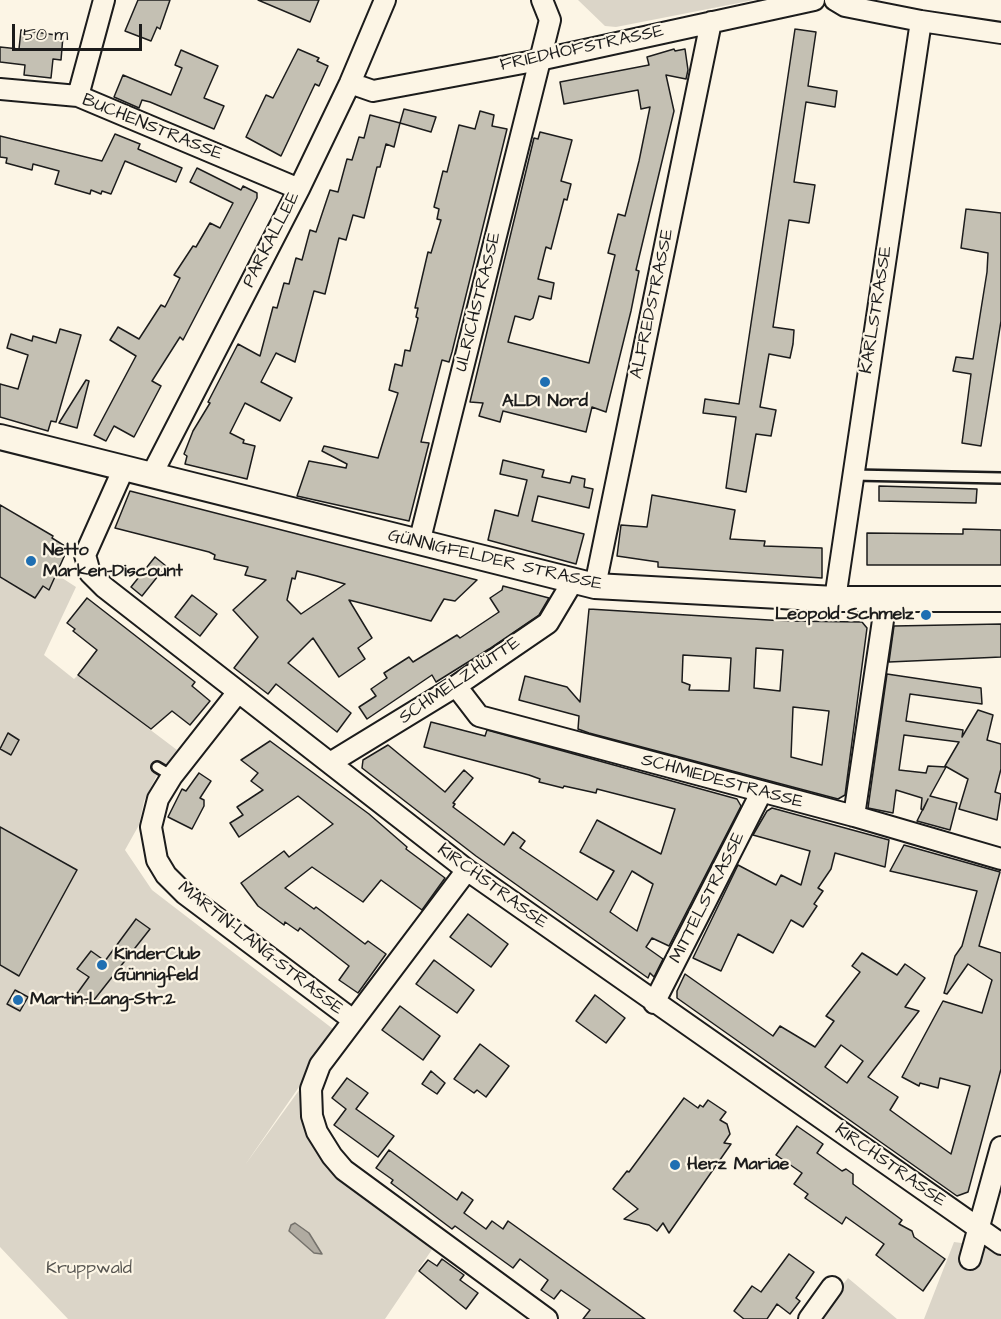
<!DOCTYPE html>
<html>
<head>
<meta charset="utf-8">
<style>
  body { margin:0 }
  #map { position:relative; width:1001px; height:1319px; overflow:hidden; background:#fcf5e5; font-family:"Architects Daughter",sans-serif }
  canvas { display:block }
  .scale { position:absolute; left:12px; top:24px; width:130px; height:27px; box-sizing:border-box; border:3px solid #1c1c1c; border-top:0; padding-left:8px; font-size:18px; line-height:21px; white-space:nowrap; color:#1c1c1c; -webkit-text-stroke:4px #fcf5e5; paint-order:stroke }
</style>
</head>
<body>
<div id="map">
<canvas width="1001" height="1319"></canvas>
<div class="scale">50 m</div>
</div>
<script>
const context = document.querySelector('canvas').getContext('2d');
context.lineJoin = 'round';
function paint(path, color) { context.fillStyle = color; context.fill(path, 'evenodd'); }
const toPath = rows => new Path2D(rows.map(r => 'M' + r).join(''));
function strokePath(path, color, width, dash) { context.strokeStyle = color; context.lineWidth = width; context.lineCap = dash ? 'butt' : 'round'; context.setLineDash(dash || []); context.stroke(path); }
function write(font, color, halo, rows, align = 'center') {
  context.font = font + ' "Architects Daughter",sans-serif'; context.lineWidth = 4.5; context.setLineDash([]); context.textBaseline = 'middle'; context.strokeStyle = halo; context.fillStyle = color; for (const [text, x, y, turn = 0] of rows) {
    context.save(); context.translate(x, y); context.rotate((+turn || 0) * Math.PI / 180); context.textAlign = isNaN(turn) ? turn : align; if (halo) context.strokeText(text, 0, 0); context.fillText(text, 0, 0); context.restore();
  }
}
paint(toPath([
  [578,0,754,0,616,27,605,26],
  [56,574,76,587,44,655,74,679,78,675,177,750,156,777,144,801,139,825,125,850,152,890,337,1032,245,1165,305,1082,301,1108,309,1137,327,1169,435,1245,385,1319,68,1319,0,1247,0,577,35,598,43,586,49,589],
  [954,1242,992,1247,1001,1253,1001,1319,924,1319],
  [848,1278,897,1319,816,1319]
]), '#dbd5c8');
const water = toPath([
  [295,1223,309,1233,322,1254,314,1253,289,1231,291,1225,295,1223]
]);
paint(water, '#b0aba1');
strokePath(water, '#75726c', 1.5);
const building = toPath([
  [138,0,170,0,160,29,157,27,151,41,125,31,138,0],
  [258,0,319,0,310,22,258,0],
  [795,29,816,32,808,86,837,91,835,107,806,102,794,182,815,185,809,223,789,220,773,327,794,330,793,344,790,358,769,354,760,407,776,410,771,436,756,434,746,492,726,488,736,417,703,413,705,399,739,404,795,29],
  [21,30,63,36,61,60,53,59,51,78,24,75,25,65,0,62,0,47,19,49,21,30],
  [298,49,319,58,317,61,328,66,319,86,315,84,281,156,246,137,266,95,273,98,298,49],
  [674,49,675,51,685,49,688,70,686,79,666,75,674,111,636,270,639,271,631,311,606,412,592,407,586,432,503,411,500,422,479,416,483,403,470,402,534,138,538,139,540,132,572,140,561,181,571,184,567,200,564,199,551,249,546,247,538,279,554,283,551,299,539,296,533,318,530,320,515,316,508,342,589,363,615,255,608,253,618,214,625,216,639,161,650,107,641,109,638,90,564,104,560,82,649,65,647,57,674,49],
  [181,50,218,66,204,98,224,106,214,129,150,102,142,100,139,108,114,97,123,75,171,95,182,68,175,65,181,50],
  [404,109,436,117,431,132,400,123,404,109],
  [480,111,494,115,492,126,507,129,452,352,449,362,442,360,421,442,429,443,409,521,297,496,309,461,346,468,347,464,322,451,324,446,378,458,398,393,389,390,395,364,402,366,405,350,410,351,418,318,416,317,418,308,415,308,421,282,428,252,431,253,441,220,437,219,439,209,434,207,443,171,447,172,459,125,475,129,480,111],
  [370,115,400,123,394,147,386,144,380,167,377,167,364,218,353,215,346,240,339,238,325,294,314,291,295,362,276,353,261,382,292,398,280,421,245,403,230,433,244,440,243,443,255,446,247,479,185,464,187,456,184,454,193,431,210,403,208,402,238,344,260,356,273,307,277,308,284,283,289,284,296,258,302,260,310,230,316,232,330,190,338,192,347,159,352,160,359,137,364,138,370,115],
  [115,134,140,144,138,149,182,168,176,182,125,161,111,194,102,191,101,194,91,190,90,194,55,184,59,171,33,164,32,170,6,163,7,158,0,157,0,136,102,161,115,134],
  [197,168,241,190,243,186,257,193,257,198,183,340,180,337,152,381,161,386,134,437,114,426,106,441,94,435,136,356,110,340,118,327,139,339,161,305,165,307,180,278,174,275,193,246,196,247,210,223,220,228,233,203,190,182,197,168],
  [966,209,1001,213,1001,321,981,446,962,443,971,374,953,371,956,357,973,359,987,272,988,253,961,248,966,209],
  [60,329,81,335,56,422,51,421,48,431,0,417,0,384,18,389,28,355,7,348,11,334,32,341,33,336,56,343,60,329],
  [86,380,89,381,77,428,59,423,86,380],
  [503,460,544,470,542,477,570,483,572,476,585,479,584,487,593,489,589,508,538,496,532,521,584,534,576,564,488,540,495,510,518,516,527,480,500,474,503,460],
  [879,486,977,489,976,503,879,501,879,486],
  [130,491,231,517,477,580,455,601,444,599,431,621,349,600,372,638,358,648,365,659,339,677,313,638,288,663,351,713,337,732,276,684,268,694,234,668,258,637,233,610,266,580,245,575,248,567,214,559,215,555,209,552,115,528,130,491],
  [297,571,317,576,345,584,301,614,287,600,292,578,295,579,297,571],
  [652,495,735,510,730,539,765,541,764,546,822,548,822,578,658,567,658,562,617,556,621,525,647,527,652,495],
  [0,505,53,536,52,538,68,548,49,590,43,586,35,598,0,577,0,505],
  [963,529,1001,530,1001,565,867,565,867,533,963,534,963,529],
  [155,557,166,566,142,596,131,587,155,557],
  [503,586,549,598,539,615,489,649,436,682,432,675,367,719,359,707,376,696,371,689,387,678,384,673,409,657,413,662,457,635,460,638,499,612,490,598,502,590,503,586],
  [192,595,217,614,200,636,175,617,192,595],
  [87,598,195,682,192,686,210,701,190,725,172,711,151,729,78,675,97,650,73,631,75,629,67,623,87,598],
  [589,609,785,621,862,622,867,628,845,795,838,799,589,733,578,729,579,716,519,700,525,676,567,687,580,702,589,609],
  [756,648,783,650,780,691,754,688,756,648],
  [683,655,731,658,729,691,689,690,690,685,682,682,683,655],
  [793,707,829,711,822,765,791,757,793,707],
  [1001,624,1001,657,889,662,894,626,1001,624],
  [887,674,981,688,982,704,910,694,906,721,963,730,962,737,978,710,993,715,987,740,1001,744,1001,769,995,792,1001,794,997,820,959,809,968,779,945,766,959,742,904,735,899,770,926,773,928,766,946,767,930,796,957,803,950,830,917,821,928,799,923,810,921,809,922,798,896,790,893,813,868,808,887,674],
  [431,722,485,736,487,730,737,799,741,806,669,946,652,938,646,947,663,959,654,977,650,973,648,978,476,856,362,768,363,760,388,745,445,792,464,770,473,778,453,803,455,804,453,807,504,845,513,832,525,841,520,848,597,900,614,871,580,852,597,820,661,854,675,809,597,789,596,793,564,786,563,788,539,782,540,779,529,775,424,747,431,722],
  [632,871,653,884,637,931,610,912,632,871],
  [8,733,19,740,11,755,0,749,8,733],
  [270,741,369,814,407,847,406,849,445,878,422,910,381,880,363,902,312,867,285,888,314,909,316,907,365,944,368,941,386,954,358,993,339,980,349,966,300,928,298,931,285,922,284,925,258,906,241,883,284,851,289,857,333,824,298,796,239,837,230,823,243,815,237,807,263,790,251,781,258,773,241,760,270,741],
  [199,773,211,781,200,798,204,800,204,806,192,829,168,817,182,789,186,791,199,773],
  [772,808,889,840,885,867,835,853,831,869,818,888,823,891,814,904,817,906,803,927,791,920,773,953,738,934,721,971,693,958,738,865,776,885,781,875,801,885,810,851,753,835,767,811,772,808],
  [0,827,77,870,19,976,0,965,0,827],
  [904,845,1000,872,979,946,1001,953,1001,1069,968,1192,957,1196,677,998,677,991,685,974,773,1036,780,1026,815,1047,834,1021,826,1016,860,972,852,966,862,953,897,975,905,964,925,978,905,1007,919,1011,868,1077,898,1097,890,1110,951,1154,970,1086,940,1078,938,1088,920,1083,919,1086,902,1077,943,1001,982,1013,992,980,968,964,947,994,944,993,955,956,962,946,977,891,890,871,904,845],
  [841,1045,863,1061,847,1083,825,1067,841,1045],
  [468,914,508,944,491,967,450,937,468,914],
  [136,919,150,929,90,1005,76,995,89,977,77,969,91,951,105,961,136,919],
  [434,960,474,990,457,1013,416,984,434,960],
  [15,990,28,997,20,1011,7,1004,15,990],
  [595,995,625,1018,606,1043,576,1021,595,995],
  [400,1006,440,1036,423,1060,382,1030,400,1006],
  [480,1044,509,1066,486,1097,477,1090,474,1093,454,1079,480,1044],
  [431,1071,445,1083,437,1094,422,1084,431,1071],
  [347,1078,368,1093,356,1109,394,1136,378,1157,334,1125,346,1109,332,1098,347,1078],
  [684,1098,698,1108,700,1105,703,1107,708,1100,726,1112,720,1120,727,1124,730,1134,724,1143,731,1144,669,1233,663,1223,657,1231,649,1225,624,1219,638,1209,613,1189,627,1171,629,1172,684,1098],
  [797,1126,823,1144,817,1153,842,1171,846,1169,853,1174,853,1184,902,1220,899,1224,912,1231,914,1237,945,1259,923,1291,876,1255,884,1244,846,1217,842,1224,805,1198,808,1194,794,1184,802,1173,776,1155,797,1126],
  [389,1150,457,1200,462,1192,473,1200,464,1213,486,1229,492,1221,503,1229,508,1221,645,1319,583,1319,590,1310,561,1290,554,1299,541,1290,548,1280,520,1259,513,1268,455,1226,452,1229,391,1183,393,1180,376,1168,389,1150],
  [789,1254,814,1272,796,1298,800,1301,790,1314,777,1304,767,1319,744,1319,734,1311,752,1286,761,1292,789,1254],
  [442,1259,464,1275,460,1280,478,1293,466,1309,419,1271,428,1260,437,1266,442,1259]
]);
paint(building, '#c4c0b3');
strokePath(building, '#1c1c1c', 1.5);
const service = toPath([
  [853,475,1001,478],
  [157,767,172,776]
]);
const minor = toPath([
  [835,0,845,6,921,21,1001,33],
  [350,83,373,91,539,60,814,0],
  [0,89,78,96,299,189],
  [78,96,104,0],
  [123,470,85,555,90,573,104,587,467,870,1001,1244],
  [151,476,299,189,350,83,385,0],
  [419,543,550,20,542,0],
  [595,586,711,22],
  [835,599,921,21],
  [456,686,479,716,854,816,1001,859],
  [238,692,172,776,158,799,151,827,157,860,166,875,185,894,353,1020],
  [330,763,456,686,548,623,573,581],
  [854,816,886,600],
  [467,870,320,1065,311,1089,312,1116,317,1132,332,1156,344,1170,547,1319],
  [654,1003,761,793],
  [970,1259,1001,1147],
  [809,1319,832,1287]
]);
const tertiary = toPath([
  [0,437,595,586,835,599,1001,599]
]);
strokePath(service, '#1c1c1c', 14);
strokePath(minor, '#1c1c1c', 24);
strokePath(tertiary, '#1c1c1c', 28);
strokePath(service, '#fcf5e5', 9);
strokePath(minor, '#fcf5e5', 20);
strokePath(tertiary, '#fcf5e5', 24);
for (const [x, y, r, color] of [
  [545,382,6,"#1f6fb2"],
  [31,561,6,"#1f6fb2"],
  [926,615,6,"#1f6fb2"],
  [102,965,6,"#1f6fb2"],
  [18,1000,6,"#1f6fb2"],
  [675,1165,6,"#1f6fb2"]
]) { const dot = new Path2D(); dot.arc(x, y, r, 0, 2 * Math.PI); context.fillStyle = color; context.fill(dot); strokePath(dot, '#fcf5e5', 2); }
write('18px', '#1c1c1c', '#fcf5e5', [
  ["FRIEDHOFSTRASSE",582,49,-12],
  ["BUCHENSTRASSE",152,128,22],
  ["PARKALLEE",272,240,-63],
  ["ULRICHSTRASSE",479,302,-76],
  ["ALFREDSTRASSE",653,304,-78],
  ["KARLSTRASSE",877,310,-81],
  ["GÜNNIGFELDER STRASSE",495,561,13],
  ["SCHMELZHÜTTE",460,681,-34],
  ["SCHMIEDESTRASSE",722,782,15],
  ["KIRCHSTRASSE",492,887,36],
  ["MITTELSTRASSE",708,898,-63],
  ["MARTIN-LANG-STRASSE",260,949,38],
  ["KIRCHSTRASSE",890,1166,35]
]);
write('bold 18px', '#1c1c1c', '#fcf5e5', [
  ["ALDI Nord",545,402,"center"],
  ["Netto",43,551],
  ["Marken-Discount",43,572],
  ["Leopold Schmelz",914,615,"right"],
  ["KinderClub",114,955],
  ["Günnigfeld",114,976],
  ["Martin-Lang-Str.2",30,1000],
  ["Herz Mariae",687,1165]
], 'left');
write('18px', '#555450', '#fcf5e5', [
  ["Kruppwald",89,1269]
]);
</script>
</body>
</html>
